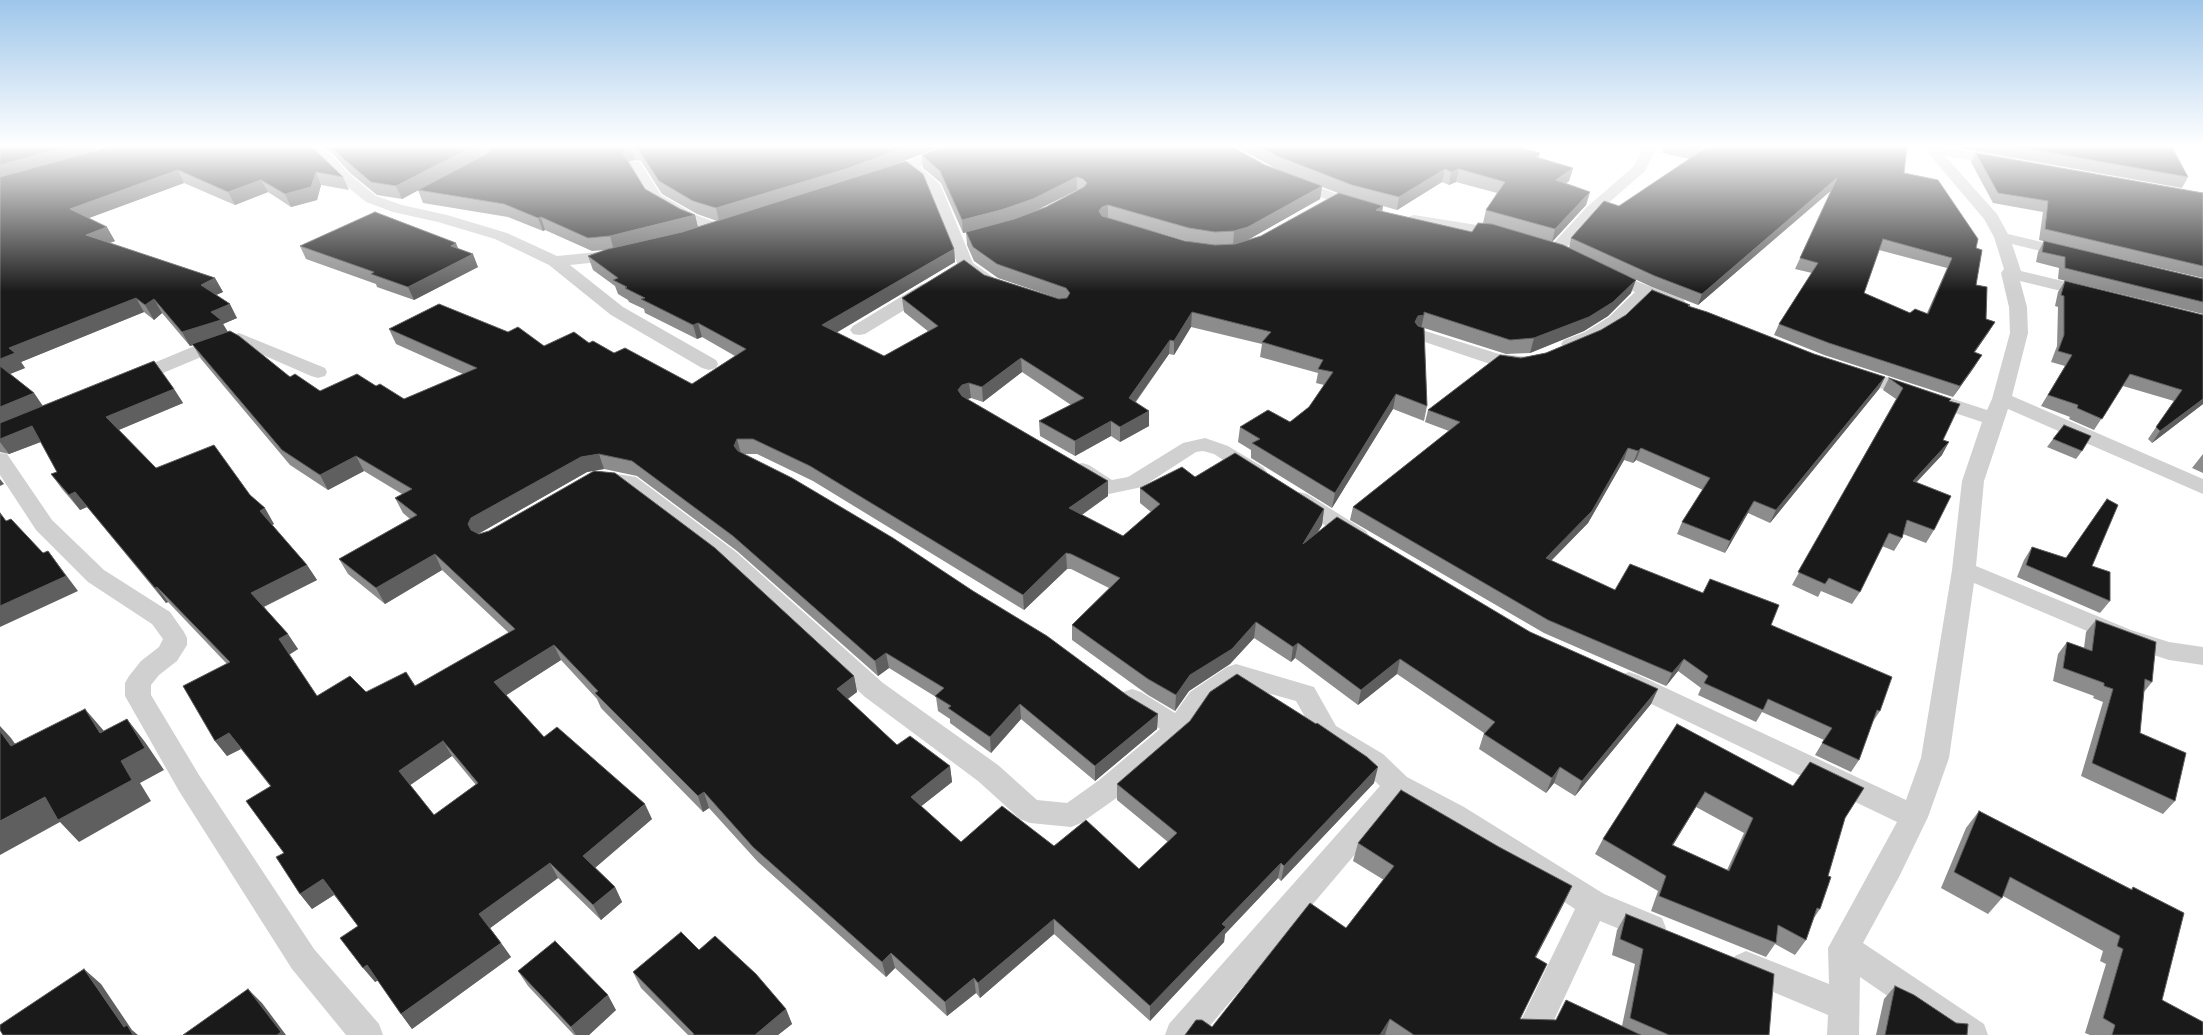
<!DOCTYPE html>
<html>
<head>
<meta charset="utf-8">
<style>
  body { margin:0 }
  canvas { display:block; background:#fff }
</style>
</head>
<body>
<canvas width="2203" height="1035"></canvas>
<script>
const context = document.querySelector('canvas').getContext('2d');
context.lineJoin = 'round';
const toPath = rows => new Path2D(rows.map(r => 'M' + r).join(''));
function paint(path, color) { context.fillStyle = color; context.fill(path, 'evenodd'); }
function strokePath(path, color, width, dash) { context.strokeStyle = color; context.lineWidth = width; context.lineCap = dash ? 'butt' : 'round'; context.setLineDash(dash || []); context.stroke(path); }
paint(toPath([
  [304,147,320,147,331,154,349,174,376,196,402,205,447,215,507,233,557,256,618,250,624,252,626,255,624,258,618,260,570,265,623,307,716,360,718,364,716,368,709,370,702,368,611,315,549,265,495,239,438,222,393,212,366,202,339,180,321,160,304,147],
  [945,147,963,147,943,159,920,167,940,184,973,263,993,277,995,281,993,285,981,285,958,265,926,186,908,171,884,179,879,178,877,175,879,172,945,147],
  [1643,147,1657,147,1645,171,1597,213,1561,254,1549,254,1547,251,1549,248,1587,207,1634,166,1643,147],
  [1923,147,1944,147,2009,159,2011,162,2009,165,2004,166,1945,156,1997,214,2008,234,2075,250,2077,253,2075,256,2069,258,2012,244,2021,271,2096,289,2099,293,2096,297,2090,298,2020,281,2027,307,2028,333,2012,396,2203,479,2203,494,2008,409,1984,481,1976,566,2131,630,2169,642,2203,647,2203,665,2169,660,2113,642,1974,583,1949,758,1928,817,1900,875,1863,943,1984,1024,1988,1035,1944,1035,1860,977,1859,1035,1827,1035,1828,1015,1735,976,1730,966,1735,956,1746,951,1829,984,1828,948,1897,822,1620,689,1616,682,1620,675,1629,672,1638,675,1906,800,1921,758,1952,570,1962,481,1982,422,1847,377,1845,373,1847,369,1854,367,1861,369,1987,410,1992,399,2010,333,2009,307,2001,273,2004,269,1994,237,1984,219,1923,147],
  [635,161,640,162,661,195,696,215,725,226,727,229,725,232,713,232,684,221,650,201,628,165,630,162,635,161],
  [1294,178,1364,204,1367,207,1364,210,1359,212,1354,210,1289,185,1287,182,1289,179,1294,178],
  [1414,215,1502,229,1508,231,1510,234,1508,237,1502,239,1408,223,1406,220,1408,217,1414,215],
  [1607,270,1683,299,1686,303,1683,307,1677,308,1649,298,1621,325,1597,340,1570,349,1564,348,1561,344,1564,340,1585,332,1609,317,1635,292,1601,279,1599,275,1601,271,1607,270],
  [928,283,934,284,937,288,934,292,865,334,859,335,853,334,850,330,853,326,922,284,928,283],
  [1422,330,1499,354,1530,357,1532,361,1530,365,1523,367,1490,364,1416,339,1413,335,1416,331,1422,330],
  [239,333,325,368,327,372,325,376,318,378,311,376,238,344,206,355,139,383,132,385,125,383,122,379,125,375,192,347,239,333],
  [1205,438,1228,446,1263,467,1267,472,1263,477,1256,479,1249,477,1214,454,1203,451,1196,452,1142,487,1109,494,1101,492,1075,475,1072,470,1075,465,1082,463,1089,465,1112,480,1128,477,1183,443,1205,438],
  [0,453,7,454,52,520,104,570,170,612,184,632,187,638,187,645,177,661,159,675,151,685,151,695,199,775,314,949,379,1024,383,1035,346,1035,292,969,179,791,125,696,125,683,129,676,141,661,159,647,163,639,152,624,88,582,36,530,0,475,0,453],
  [598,471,636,477,736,552,883,683,998,765,1037,800,1067,803,1098,781,1160,729,1123,706,1119,699,1123,692,1132,689,1141,692,1175,713,1190,692,1227,667,1236,664,1314,687,1336,726,1383,754,1407,777,1464,807,1604,894,1662,918,1666,928,1662,938,1651,942,1600,921,1547,1035,1514,1035,1575,909,1444,823,1401,800,1202,1035,1165,1035,1169,1024,1380,786,1363,770,1318,740,1296,701,1239,685,1208,706,1188,735,1118,797,1081,823,1071,827,1030,823,1020,819,978,781,865,697,720,562,622,488,591,483,587,478,591,473,598,471],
  [1299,492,1307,494,1366,531,1369,536,1366,541,1358,543,1350,541,1291,504,1288,499,1291,494,1299,492]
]), '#d0d0d0');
paint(toPath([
  [0,147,95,147,97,151,312,147,343,177,349,190,321,185,317,200,291,207,268,192,235,205,184,183,89,218,115,241,109,243,215,278,223,292,216,295,237,318,223,324,228,332,290,377,320,391,376,386,404,399,463,374,396,344,389,329,544,346,589,343,614,353,692,384,735,356,702,337,697,339,645,313,644,309,629,302,628,300,618,294,615,286,593,270,588,256,605,250,592,251,545,230,543,231,508,217,423,203,418,190,402,199,377,195,350,173,332,153,322,147,941,147,884,168,954,249,955,262,836,333,884,356,929,332,904,312,902,298,984,275,1060,299,998,278,974,261,967,245,966,232,963,233,941,183,923,168,922,155,1265,165,1275,168,1236,147,1519,147,1539,158,1573,168,1569,181,1566,183,1590,192,1586,205,1552,242,1569,248,1571,238,1690,159,1662,153,1664,147,1702,147,1698,153,1904,173,1976,248,1976,285,1986,319,1995,322,1988,333,1975,352,1975,366,1953,397,1824,355,1774,335,1779,324,1812,273,1795,269,1832,189,1698,305,1652,287,1628,276,1631,293,1608,316,1584,331,1530,353,1506,354,1421,327,1427,406,1424,421,1393,409,1332,508,1251,458,1251,450,1238,442,1240,427,1290,422,1309,407,1324,385,1316,383,1318,373,1260,357,1262,344,1191,327,1174,355,1169,354,1136,402,1149,426,1120,442,1111,436,1075,456,1040,436,1039,421,1071,405,1022,372,983,402,971,398,967,399,1108,481,1108,496,1082,515,1123,536,1151,512,1140,503,1140,488,1195,477,1324,509,1322,525,1317,533,1530,632,1658,689,1651,704,1575,796,1554,783,1546,793,1479,749,1484,733,1397,674,1358,705,1295,658,1291,662,1254,638,1230,664,1189,691,1175,711,1148,695,1072,640,1072,625,1109,588,1071,569,1067,569,1024,610,813,481,757,454,743,454,1128,696,1158,714,1157,729,1095,781,1021,719,991,753,950,723,950,719,938,711,936,697,889,668,878,676,737,551,637,476,604,469,587,472,478,534,854,676,857,692,847,699,897,745,950,766,952,782,921,806,961,842,1054,846,1139,869,1168,842,1117,800,1117,784,1374,783,1281,881,1278,878,1225,934,1224,942,1150,1021,1054,934,980,998,976,993,947,1016,895,968,886,977,758,862,709,808,703,812,601,708,597,699,561,660,506,695,544,737,652,819,595,868,615,887,622,902,601,920,558,878,490,928,501,943,511,957,412,1029,401,1014,378,980,375,982,358,926,334,895,312,909,300,894,284,853,270,786,241,749,227,756,215,741,227,664,168,602,166,603,87,507,80,510,62,489,51,474,57,472,41,442,9,454,0,452],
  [635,160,641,161,662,194,697,214,717,221,698,227,695,215,680,209,645,189,629,162],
  [1442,182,1449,185,1456,182,1497,193,1486,210,1483,223,1472,232,1382,212,1383,206,1397,210],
  [1322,187,1338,193,1261,236,1247,240,1320,199],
  [1077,190,1079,190,1046,207,1033,212],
  [1146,229,1187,241,1185,241],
  [1879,250,1947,268,1927,313,1910,313,1864,293],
  [144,312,154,320,162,313,190,346,193,345,201,359,290,465,328,490,364,471,402,494,395,498,403,513,410,519,339,559,348,574,385,604,442,570,509,633,415,686,366,692,317,696,289,654,298,649,264,607,317,580,307,565,272,525,274,524,250,495,156,468,119,430,183,403,174,389,43,406,34,393,10,374,25,368,21,362],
  [452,756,476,785,434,815,410,785],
  [1963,147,2172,147,2188,177,2182,188,1964,149],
  [1976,153,2203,193,2203,278,2039,240,2043,212,1993,203,1971,162],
  [2044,241,2203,279,2203,314,2058,279,2059,268,2036,262,2038,252],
  [300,246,459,249,478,267,414,300,377,287,376,284,306,259],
  [2065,281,2203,404,2152,443,2148,439,2174,401,2123,386,2094,430,2069,419,2070,417,2041,406,2065,366,2051,362,2057,346,2058,307,2055,306,2058,292],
  [1690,305,1689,307,1814,354,1885,377,1879,389,1770,523,1748,513,1725,553,1677,534,1682,522,1703,490,1636,460,1633,463,1624,460,1588,523,1551,561,1615,590,1771,625,1880,711,1872,723,1859,760,1851,772,1815,755,1824,740,1762,712,1756,722,1698,695,1701,688,1678,671,1666,686,1544,633,1350,520,1353,507,1449,431,1425,422,1428,410,1521,358,1546,353,1601,330],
  [1889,378,1950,401,1943,440,1942,455,1916,483,1934,530,1926,543,1903,534,1902,538,1894,551,1882,546,1860,592,1852,604,1821,591,1818,597,1792,585,1896,399,1883,390],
  [2053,439,2082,451,2076,459,2047,447],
  [2203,454,2203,473,2192,468],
  [2107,499,2092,566,2110,601,2100,613,2017,577,2024,560,2032,547,2066,558],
  [2096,620,2152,682,2144,692,2140,733,2175,801,2163,814,2081,776,2103,702,2093,698,2094,696,2053,681,2058,654,2067,642,2084,648,2086,632],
  [1677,724,1845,818,1828,876,1820,909,1814,918,1806,940,1795,955,1775,944,1766,957,1651,911,1658,891,1595,854,1603,839],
  [1696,807,1744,833,1727,870,1673,845],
  [1979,811,2131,889,2133,887,2162,1000,2203,1035,2090,1035,2085,1033,2106,964,2100,961,2103,951,2003,896,2002,898,1988,914,1941,888,1966,828],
  [1358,843,1499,847,1572,886,1564,903,1536,957,1520,1019,1622,1026,1635,964,1612,955,1617,930,1626,914,1769,1035,1185,1035,1212,1027,1346,928,1384,880,1353,861],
  [699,950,786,1009,792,1024,778,1035,688,1035,641,988,633,972],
  [518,971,616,1010,589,1035,574,1035,528,986],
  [1895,986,1967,1035,1876,1035,1884,999]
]), '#8c8c8c');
paint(toPath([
  [66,147,95,147,98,153,0,180,0,165],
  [472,147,478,147,481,157,402,199,396,186],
  [631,147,635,160,629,161,627,166,623,153,625,149],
  [906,147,941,147,848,182,719,221,716,208],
  [1699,147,1702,147,1694,160,1698,149],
  [1540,153,1537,166,1536,157],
  [1573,168,1569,181,1553,192,1556,180],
  [1445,169,1442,182,1397,210,1399,197],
  [1459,169,1456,182,1449,185,1451,172],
  [178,170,184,183,78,222,70,209],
  [316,172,321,185,317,200,291,207,285,194],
  [1077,177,1077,190,1033,212,1002,224,963,233,962,220],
  [1837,178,1833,189,1698,305,1702,294],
  [261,180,268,192,235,205,228,192],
  [1322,186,1320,199,1246,241,1233,245,1234,231],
  [1590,192,1586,205,1552,242,1555,229],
  [1108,205,1108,219,1102,221,1099,211,1102,207],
  [1383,206,1381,219,1376,210],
  [695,215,698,228,614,250,610,236],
  [541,217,545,230,543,231,538,218],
  [107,227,115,241,94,249,86,235],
  [456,243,461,256,451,246],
  [954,249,955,262,824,340,822,325],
  [473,254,478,267,414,300,408,287],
  [215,278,223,292,209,298,201,285],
  [1636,280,1631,293,1608,316,1584,331,1530,353,1534,338],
  [136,298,144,312,21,362,25,368,5,376,0,369,0,359,9,348],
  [154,299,162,313,154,320,145,305],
  [230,304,237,318,223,324,229,334,190,346,182,332,211,312],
  [1192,312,1191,327,1174,355,1174,341],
  [1424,315,1421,329,1415,322,1418,316],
  [1995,322,1988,333,1967,363,1974,352],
  [698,323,702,337,697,339,693,325],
  [1170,340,1169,354,1128,412,1129,398],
  [1982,355,1975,366,1953,397,1960,386],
  [1021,358,1022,372,983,402,982,387],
  [1885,377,1879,389,1770,523,1776,510],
  [969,383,971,398,964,400,958,390,962,385],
  [174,389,183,403,116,431,106,417],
  [34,393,44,408,0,426,0,407],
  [1396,394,1393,409,1332,508,1335,493],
  [2203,399,2203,404,2152,443,2160,431],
  [1149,411,1149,426,1120,442,1120,427],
  [1111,421,1111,436,1075,456,1075,441],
  [32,426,43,441,9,454,0,442,0,439],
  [737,439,741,454,738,461,734,446],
  [1949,442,1942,455,1905,494,1913,481],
  [1628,448,1624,460,1588,523,1542,570,1546,558],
  [1641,448,1636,460,1633,463,1638,451],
  [599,454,604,469,587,472,478,534,475,539,468,524,471,518,581,457],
  [356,456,364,471,328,490,320,475],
  [0,479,4,484,0,486],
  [1108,481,1108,496,1070,523,1069,508],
  [75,492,87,507,80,510,69,495],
  [1754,501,1748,513,1725,553,1730,541],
  [265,508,274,524,269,526,260,511],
  [1324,509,1322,525,1301,560,1303,544],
  [48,551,78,591,0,627,0,606],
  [1066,553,1067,569,1024,610,1023,595],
  [435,554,442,570,385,604,376,588],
  [307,565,317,580,261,608,251,593],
  [157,587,168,602,166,603,155,588],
  [1256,622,1254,638,1230,664,1189,691,1175,711,1176,695,1190,675],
  [288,634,298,649,289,655,279,639],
  [1298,643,1295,658,1291,662,1293,647],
  [554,645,561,660,502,698,494,682],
  [886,653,889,668,878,676,875,661],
  [1400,659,1397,674,1358,705,1361,690],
  [1684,659,1678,671,1666,686,1672,673],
  [854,676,857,692,840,705,837,689],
  [1658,689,1651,704,1575,796,1582,781],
  [1020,704,1021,719,991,753,990,737],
  [85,709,104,731,100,733],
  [1158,714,1157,729,1095,781,1095,766],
  [127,719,145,742,164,770,140,783,151,801,79,842,60,822,0,855,0,821,45,797],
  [0,726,11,738,32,768,11,746,0,731],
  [229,733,241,749,227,756,215,741],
  [443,741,452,756,409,786,399,771],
  [950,766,952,782,914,812,911,797],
  [1378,767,1374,783,1281,881,1284,866],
  [1560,767,1554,783,1546,793,1552,778],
  [704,792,709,808,703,812,698,796],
  [1705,792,1696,807,1664,860,1672,845],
  [645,804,652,819,590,872,583,856],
  [550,863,558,878,489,929,479,914],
  [1281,863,1278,878,1225,934,1224,942,1150,1021,1150,1006,1222,924],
  [323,879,334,895,312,909,300,894],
  [1572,886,1564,903,1527,974,1535,957],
  [615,887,622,902,601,920,593,905],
  [1054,919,1054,934,980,998,978,983],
  [501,943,511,957,412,1029,401,1014],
  [891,953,895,968,886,977,882,962],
  [367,965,379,980,375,982,363,968],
  [84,969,101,984,132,1030,138,1035,133,1035,124,1027],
  [974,978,976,993,947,1016,945,1002],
  [248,989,262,1003,286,1035,277,1035],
  [608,995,616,1010,589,1035,576,1035,571,1027],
  [786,1009,792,1024,778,1035,755,1035],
  [1390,1019,1385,1035,1380,1035]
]), '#5f5f5f');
const building = toPath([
  [0,147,66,147,0,165,0,147],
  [109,147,312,147,343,177,316,172,311,187,285,194,261,180,228,192,178,170,70,209,107,227,86,235,215,278,201,285,230,304,211,312,221,320,182,332,154,299,145,305,136,298,9,348,15,353,0,359,0,177,109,147],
  [332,147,472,147,396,186,371,182,345,160,332,147],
  [490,147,906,147,846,169,716,208,693,201,659,181,638,149,631,147,625,149,623,153,645,189,680,209,695,215,610,236,588,238,541,217,538,218,504,204,418,190,488,153,491,148,490,147],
  [944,147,1233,147,1265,165,1322,186,1248,227,1234,231,1215,232,1189,228,1108,205,1102,207,1099,211,1102,216,1185,241,1215,245,1235,244,1261,236,1339,193,1383,206,1376,210,1472,232,1478,223,1492,224,1563,245,1636,280,1613,302,1589,317,1534,338,1510,340,1424,312,1424,315,1418,316,1415,322,1418,326,1424,328,1427,406,1396,394,1335,493,1252,443,1260,439,1240,427,1268,410,1290,422,1309,407,1333,372,1318,369,1323,360,1262,342,1271,332,1192,312,1174,341,1170,340,1129,398,1149,411,1120,427,1111,421,1075,441,1039,421,1084,398,1021,358,982,387,969,383,962,385,958,390,962,396,1108,481,1069,508,1123,536,1160,504,1140,488,1182,467,1195,477,1235,453,1324,509,1303,544,1337,517,1530,632,1658,689,1582,781,1560,767,1552,778,1484,734,1495,722,1400,659,1361,690,1298,643,1293,647,1256,622,1232,649,1190,675,1176,695,1148,679,1072,625,1120,578,1071,554,1066,553,1023,595,810,466,753,439,737,439,734,446,738,451,792,478,893,538,973,591,1047,636,1128,696,1158,714,1095,766,1020,704,990,737,948,708,951,706,935,696,944,688,886,653,875,661,733,536,632,461,599,454,581,457,471,518,468,524,471,530,479,534,489,531,594,471,615,473,715,548,854,676,837,689,897,745,910,736,950,766,911,797,961,842,1002,806,1054,846,1086,820,1139,869,1177,833,1117,784,1190,721,1210,692,1237,674,1316,724,1317,723,1367,757,1378,767,1284,866,1281,863,1222,924,1226,927,1150,1006,1054,919,978,983,974,978,945,1002,891,953,882,962,753,847,704,792,698,796,595,693,598,691,554,645,494,682,544,737,557,727,645,804,583,856,615,887,593,905,550,863,479,914,501,943,401,1014,367,965,363,968,340,938,358,926,323,879,300,894,276,857,284,853,246,801,271,786,229,733,215,741,183,686,230,662,157,587,155,588,75,492,69,495,51,474,57,472,32,426,0,439,0,423,154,361,174,389,106,417,156,468,214,445,250,495,265,508,260,511,307,565,251,593,288,634,279,639,317,696,350,676,366,692,406,672,415,686,515,629,435,554,376,588,339,559,417,515,395,498,412,489,356,456,320,475,282,450,192,344,230,331,239,336,290,377,295,374,320,391,357,374,376,386,380,384,404,399,477,368,389,329,439,304,508,332,518,327,544,346,574,332,589,343,593,341,614,353,625,348,692,384,746,349,698,323,693,325,641,299,645,298,625,288,627,287,613,280,618,278,588,256,608,249,682,232,906,161,923,174,954,249,822,325,884,356,938,326,902,298,964,260,984,275,1059,299,1067,298,1070,293,1066,288,997,264,973,247,966,232,1014,219,1046,207,1084,187,1087,183,1083,179,1077,177,1033,199,1001,210,962,220,940,171,922,155,944,147],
  [443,741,478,783,434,815,399,771,443,741],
  [1260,147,1519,147,1540,153,1536,157,1573,168,1556,180,1590,192,1555,229,1486,210,1505,182,1459,169,1451,172,1445,169,1399,197,1352,185,1277,156,1260,147],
  [1689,147,1699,147,1698,149,1689,147],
  [1707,147,1907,147,1904,173,1938,180,1978,239,1976,248,1982,250,1976,285,1987,287,1986,319,1995,322,1974,352,1982,355,1960,386,1829,343,1779,324,1818,263,1800,258,1837,178,1702,294,1655,276,1571,238,1604,201,1619,206,1707,147],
  [1883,239,1952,258,1928,314,1915,309,1910,313,1864,293,1883,239],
  [2018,147,2172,147,2188,177,2018,147],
  [1976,153,2203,193,2203,266,2045,229,2048,201,1998,193,1976,153],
  [375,212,456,243,451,246,473,254,408,287,371,274,374,272,300,246,375,212],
  [2044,241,2203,279,2203,302,2065,268,2065,257,2042,252,2044,241],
  [2065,281,2203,315,2203,399,2160,431,2156,427,2182,390,2130,374,2102,419,2077,408,2078,405,2048,395,2072,355,2058,351,2064,335,2064,296,2061,295,2065,281],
  [1652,290,1690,305,1688,306,1707,312,1814,354,1885,377,1776,510,1754,501,1730,541,1682,522,1710,478,1641,448,1638,451,1628,448,1592,511,1546,558,1615,590,1630,564,1703,593,1710,579,1779,605,1771,625,1892,677,1880,711,1877,710,1859,760,1822,743,1832,728,1768,699,1763,710,1704,683,1708,676,1684,659,1672,673,1548,620,1353,507,1460,422,1428,410,1500,355,1521,358,1546,353,1601,330,1626,315,1652,290],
  [0,366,34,393,0,407,0,366],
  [1889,378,1951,399,1949,401,1960,404,1943,440,1949,442,1913,481,1951,496,1934,530,1907,520,1902,538,1889,533,1860,592,1829,578,1825,584,1798,572,1903,388,1889,378],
  [2064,425,2091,436,2082,451,2053,439,2064,425],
  [2107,499,2118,505,2092,566,2110,572,2110,601,2026,565,2032,547,2066,558,2107,499],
  [0,513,6,521,11,519,43,553,48,551,66,576,0,606,0,513],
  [2096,620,2156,642,2152,682,2145,679,2140,733,2186,753,2175,801,2092,763,2113,689,2104,686,2104,683,2063,668,2067,642,2092,651,2096,620],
  [85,709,100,733,127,719,145,748,121,761,132,780,58,820,45,797,0,821,0,731,11,746,85,709],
  [1677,724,1793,786,1810,762,1864,788,1845,818,1828,876,1831,877,1820,909,1817,908,1806,940,1778,925,1776,943,1659,896,1666,876,1603,839,1677,724],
  [1705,792,1753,818,1729,871,1672,845,1705,792],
  [1401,790,1499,847,1572,886,1535,957,1547,964,1520,1019,1556,1020,1566,1000,1641,1035,1414,1035,1390,1019,1380,1035,1185,1035,1196,1020,1202,1020,1212,1027,1310,903,1346,928,1394,866,1358,843,1401,790],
  [1979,811,2132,890,2133,887,2184,913,2162,1000,2203,1022,2203,1035,2112,1035,2115,1025,2103,1018,2123,949,2117,946,2120,936,2010,877,2002,898,1954,872,1979,811],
  [1626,914,1774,974,1769,1035,1669,1035,1630,1018,1643,949,1620,939,1626,914],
  [681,932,699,950,715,936,756,974,786,1009,755,1035,693,1035,694,1034,633,972,681,932],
  [555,941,608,995,571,1027,518,971,555,941],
  [84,969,124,1027,127,1025,133,1035,3,1035,0,1030,0,1025,84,969],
  [1895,986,1914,995,1956,1023,1968,1024,1967,1035,1885,1035,1895,986],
  [248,989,281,1032,277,1035,183,1035,248,989]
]);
paint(building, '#1a1a1a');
strokePath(building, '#5f5f5f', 1);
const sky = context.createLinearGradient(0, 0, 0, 292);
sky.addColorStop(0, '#9ec6ea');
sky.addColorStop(0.5, '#fff');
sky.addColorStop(1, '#ffffff00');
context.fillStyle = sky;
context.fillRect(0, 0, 2203, 292);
</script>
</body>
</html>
